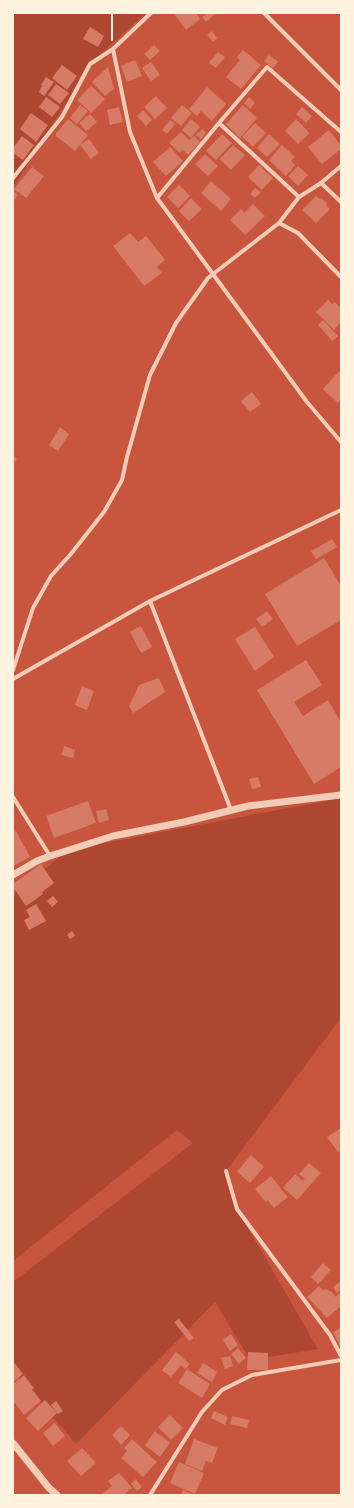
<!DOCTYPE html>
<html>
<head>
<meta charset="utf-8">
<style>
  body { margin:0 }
  #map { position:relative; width:354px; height:1508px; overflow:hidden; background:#c8553d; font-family:Literata,serif }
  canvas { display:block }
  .frame { position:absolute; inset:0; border:14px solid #fff3e0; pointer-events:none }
</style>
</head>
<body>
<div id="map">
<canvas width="354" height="1508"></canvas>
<div class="frame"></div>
</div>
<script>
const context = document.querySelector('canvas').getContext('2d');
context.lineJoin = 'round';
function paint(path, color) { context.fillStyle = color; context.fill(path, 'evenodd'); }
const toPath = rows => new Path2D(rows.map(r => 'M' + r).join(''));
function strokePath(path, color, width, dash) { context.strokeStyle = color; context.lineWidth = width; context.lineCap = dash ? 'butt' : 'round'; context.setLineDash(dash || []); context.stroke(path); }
paint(toPath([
  [13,13,146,13,90,64,13,188],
  [341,798,341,1018,226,1171,237,1209,318,1349,250,1360,215,1302,76,1444,13,1371,13,1282,193,1143,177,1130,13,1261,13,895,68,850]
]), '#ae4732');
paint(toPath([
  [178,13,196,13,200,19,186,30,175,15],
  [208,13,214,13,215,14,206,22,202,17],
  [90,27,104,36,98,47,83,39],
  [212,31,217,38,213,42,207,35],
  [154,45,160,51,150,60,144,54],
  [243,50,261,65,241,89,226,77,240,60,237,57],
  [218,52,225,57,216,68,209,63],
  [269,55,278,62,273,68,264,61],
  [135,60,142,76,127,82,121,66],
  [151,62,160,75,151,81,142,68],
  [62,65,77,76,67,90,52,78],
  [108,67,114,89,105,96,92,82],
  [46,77,54,82,44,96,39,92,42,86,41,85],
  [56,84,69,93,60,104,48,95],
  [91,86,105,99,91,113,77,100],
  [207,87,226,104,212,121,201,111,197,116,189,109],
  [156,96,167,108,155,119,144,107],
  [46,97,60,107,52,117,39,107],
  [249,97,255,103,250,109,244,103],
  [80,105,88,111,77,124,70,118],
  [182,105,192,113,181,126,171,118],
  [243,105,257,118,240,138,226,124],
  [119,107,123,122,110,125,107,110],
  [302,107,312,116,306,123,296,114],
  [143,110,152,120,146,126,137,116],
  [31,113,48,125,36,142,20,129],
  [90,114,97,122,86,131,79,123],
  [68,119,88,135,75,151,55,135],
  [191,119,200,127,191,138,182,130],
  [296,119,310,133,298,144,285,131],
  [170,120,175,124,167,134,162,130],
  [255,123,266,133,253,147,242,137],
  [202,129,206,133,201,139,196,135],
  [329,130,341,146,341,149,322,164,308,147],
  [181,132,189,140,194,136,200,142,188,155,183,150,180,153,169,143],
  [222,134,232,143,216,160,206,151],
  [269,134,280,144,267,157,257,148],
  [22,136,34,145,23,160,13,153,13,148],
  [89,139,99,153,91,159,80,145],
  [233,145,245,155,231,170,220,159],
  [282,145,295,157,291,161,295,165,286,176,269,160],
  [170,147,183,161,166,176,153,162],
  [205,154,218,166,208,176,195,164],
  [259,165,273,178,262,190,248,177],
  [298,166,308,175,298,186,288,176],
  [32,167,44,176,26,198,14,189],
  [211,181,231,199,221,211,201,193],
  [179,185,190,196,178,208,167,197],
  [255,188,261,192,255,198,250,194],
  [13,191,18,195,13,202],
  [316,196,320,199,321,198,327,203,326,205,330,209,316,223,302,210],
  [191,198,202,209,189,221,179,211],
  [253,204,265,216,245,235,230,220,241,209,244,213],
  [130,233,138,242,146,236,165,260,157,267,162,273,144,286,113,246],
  [328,300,332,304,335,302,341,309,341,322,334,330,316,312],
  [323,320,338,336,332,341,318,325],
  [341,369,341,399,338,403,323,389],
  [252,392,261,404,250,412,241,401],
  [60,427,69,434,58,451,49,445],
  [13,456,17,459,13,465],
  [332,539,337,547,316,559,311,551],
  [324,558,341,586,341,620,297,646,265,594],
  [267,611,273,619,262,627,256,619],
  [141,626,152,647,141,653,130,632],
  [255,627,274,657,255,671,235,639],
  [306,660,322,685,294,702,303,716,328,700,341,722,341,767,314,784,257,690],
  [159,678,165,692,133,713,129,706,139,685],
  [82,686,94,691,87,710,75,705],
  [64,746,75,750,73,758,61,755],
  [258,777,261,787,252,789,249,779],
  [88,801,96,823,54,838,46,816],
  [106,809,109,820,99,823,96,811],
  [16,831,30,857,13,866,13,833],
  [41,864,54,883,42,892,43,894,26,906,13,887,13,884],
  [53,896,58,902,52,907,47,901],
  [36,904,46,921,29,930,24,920,30,917,26,910],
  [72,931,75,936,70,939,67,935],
  [341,1128,341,1150,338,1152,327,1137],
  [251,1155,264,1167,250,1183,237,1172],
  [309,1163,321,1173,297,1200,283,1188,295,1174,303,1181,305,1179,299,1174],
  [271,1176,281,1189,272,1197,281,1189,288,1197,274,1208,267,1200,266,1202,255,1189],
  [323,1263,331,1270,318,1284,311,1277],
  [341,1281,341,1290,337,1293,333,1287],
  [319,1286,323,1291,326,1289,332,1292,336,1297,339,1293,341,1295,341,1306,327,1318,307,1297],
  [179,1319,194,1338,189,1341,174,1322],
  [341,1328,341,1350,333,1332],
  [231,1334,238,1345,230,1351,223,1340],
  [238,1348,246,1358,239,1364,231,1354],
  [176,1352,190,1364,185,1369,181,1365,171,1377,162,1370],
  [248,1352,268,1353,268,1370,247,1370],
  [230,1356,233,1366,225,1369,221,1358],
  [13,1361,23,1374,13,1382],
  [203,1363,217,1372,212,1382,197,1373],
  [187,1369,210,1384,202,1398,178,1383],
  [24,1375,34,1388,32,1389,41,1401,24,1415,15,1403,13,1405,13,1384],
  [45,1400,57,1413,38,1431,26,1418],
  [56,1401,63,1411,58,1414,51,1405],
  [214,1411,228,1417,225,1425,211,1418],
  [170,1415,183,1428,171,1440,158,1427],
  [232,1416,249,1420,247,1428,230,1424],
  [55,1423,65,1436,53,1446,43,1433],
  [121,1426,130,1435,121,1445,112,1435],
  [155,1431,170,1443,160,1457,145,1445],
  [132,1439,157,1462,143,1477,121,1458,127,1451,124,1448],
  [194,1439,218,1448,212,1463,206,1461,202,1471,185,1464],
  [82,1448,96,1463,81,1476,67,1461],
  [179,1462,204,1473,195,1494,170,1483],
  [119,1473,132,1488,123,1495,101,1495,112,1486,108,1481],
  [136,1479,142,1487,137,1491,131,1484],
  [183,1490,194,1495,181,1495]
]), '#d67c66');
strokePath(toPath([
  [112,13,112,40]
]), '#fff3e0', 2);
strokePath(toPath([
  [264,13,341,90],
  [113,49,130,132,157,198,307,402,341,442],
  [219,123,267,67,341,132],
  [13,178,62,117,90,64,113,49,151,13],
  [321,183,341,202],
  [157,198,219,123,299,197],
  [279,223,298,233,341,277],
  [150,601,231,810],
  [13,670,33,608,51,576,70,555,104,512,122,480,127,457,150,375,176,323,208,278,279,223,299,197,321,183,341,166],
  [13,679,150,601,341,510],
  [13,797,50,856],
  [226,1171,237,1209,330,1335,341,1356],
  [150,1495,202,1412,222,1390,252,1375,341,1360]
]), '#f1ccb7', 4);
strokePath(toPath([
  [13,875,37,861,50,856,113,836,184,822,248,806,341,795],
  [13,1443,49,1488,57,1495]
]), '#f1ccb7', 7);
</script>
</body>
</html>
